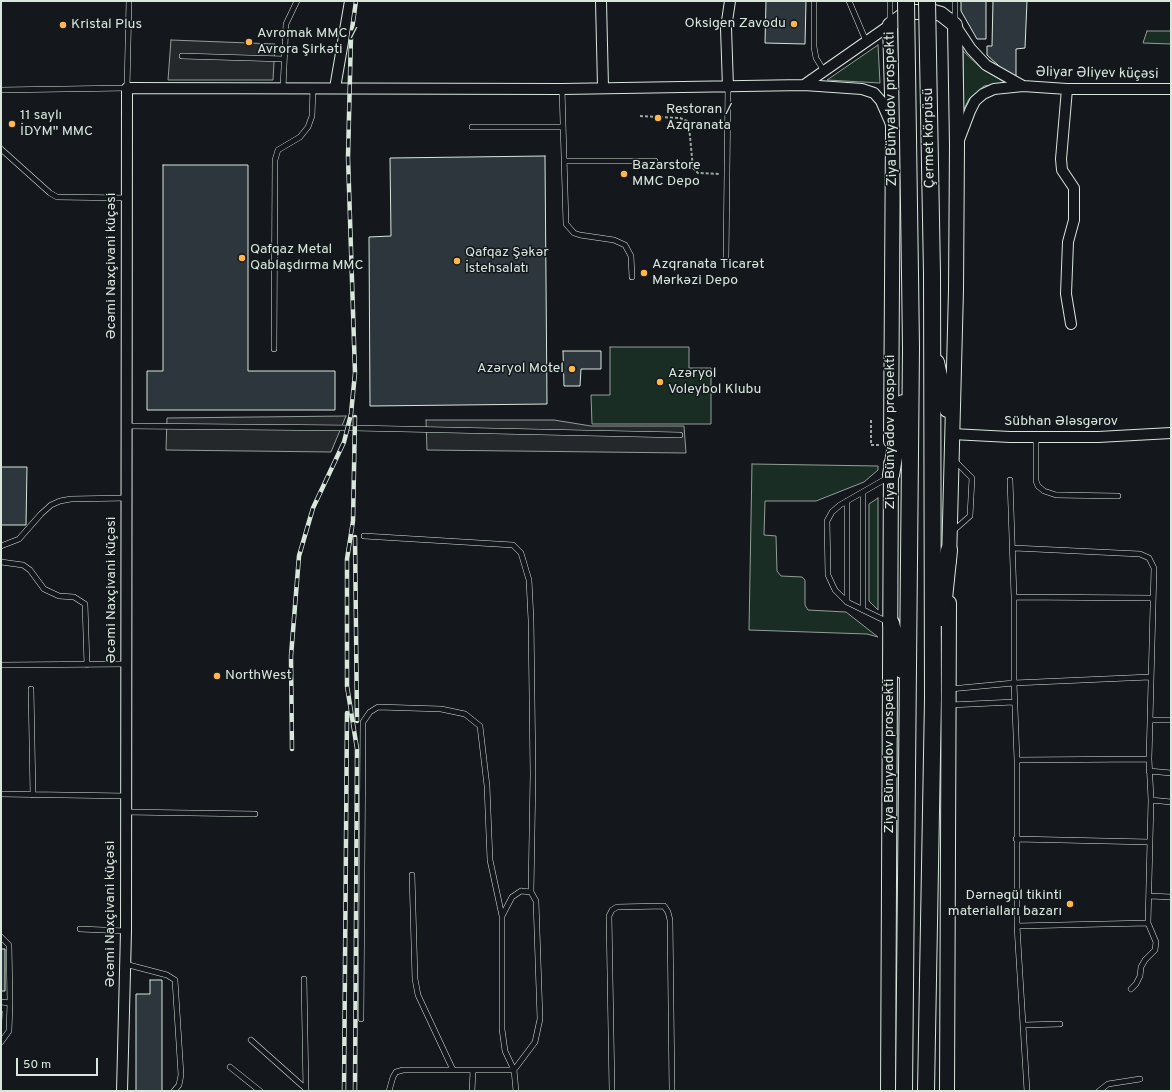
<!DOCTYPE html>
<html>
<head>
<meta charset="utf-8">
<style>
  body { margin:0 }
  #map { position:relative; width:1172px; height:1092px; overflow:hidden; background:#14181c; font-family:Overpass,sans-serif }
  canvas { display:block }
  .frame { position:absolute; inset:0; border:2px solid #d8e6dc; pointer-events:none }
  .scale { position:absolute; left:16px; top:1058px; width:82px; height:18px; box-sizing:border-box; border:2px solid #d8e6dc; border-top:0; padding-left:5px; font-size:12px; line-height:14px; white-space:nowrap; color:#d8e6dc; -webkit-text-stroke:3px #14181c; paint-order:stroke }
</style>
</head>
<body>
<div id="map">
<canvas width="1172" height="1092"></canvas>
<div class="frame"></div>
<div class="scale">50 m</div>
</div>
<script>
const context = document.querySelector('canvas').getContext('2d');
context.lineJoin = 'round';
function paint(path, color) { context.fillStyle = color; context.fill(path, 'evenodd'); }
const toPath = rows => new Path2D(rows.map(r => 'M' + r).join(''));
function strokePath(path, color, width, dash) { context.strokeStyle = color; context.lineWidth = width; context.lineCap = dash ? 'butt' : 'round'; context.setLineDash(dash || []); context.stroke(path); }
function write(font, color, halo, rows, align = 'center') {
  context.font = font + ' Overpass,sans-serif'; context.lineWidth = 3; context.setLineDash([]); context.textBaseline = 'middle'; context.strokeStyle = halo; context.fillStyle = color; for (const [text, x, y, turn = 0] of rows) {
    context.save(); context.translate(x, y); context.rotate((+turn || 0) * Math.PI / 180); context.textAlign = isNaN(turn) ? turn : align; if (halo) context.strokeText(text, 0, 0); context.fillText(text, 0, 0); context.restore();
  }
}
const green = toPath([
  [1147,31,1171,31,1171,44,1143,43,1147,31],
  [878,45,880,83,827,80,878,45],
  [963,51,981,68,1006,83,984,86,969,99,963,111,963,51],
  [610,347,689,347,689,368,711,368,711,424,592,424,591,395,610,395,610,347],
  [752,464,878,466,878,470,864,482,816,501,765,501,764,535,776,536,777,571,781,576,802,577,805,580,805,605,808,610,846,612,878,637,867,634,749,630,752,464],
  [878,498,878,610,869,601,869,504,878,498]
]);
paint(green, '#1a2d24');
strokePath(green, '#939e99', 1);
const parking = toPath([
  [171,40,275,44,273,80,168,80,171,40],
  [346,416,331,452,166,450,167,418,346,416],
  [426,420,554,420,591,426,684,426,686,453,427,450,426,420]
]);
paint(parking, '#24282b');
strokePath(parking, '#939e99', 1);
const building = toPath([
  [766,1,806,1,805,44,765,43,766,1],
  [961,1,986,1,986,39,977,39,961,11,961,1],
  [993,1,1027,1,1025,48,1016,49,1016,76,1011,77,987,55,987,46,992,46,993,1],
  [545,156,547,404,370,406,369,237,391,236,390,158,545,156],
  [163,165,248,165,248,371,335,371,335,410,147,410,147,371,163,371,163,165],
  [563,351,601,351,601,369,581,369,580,386,564,386,563,351],
  [1,467,27,467,26,525,1,525,1,467],
  [1,949,5,949,5,991,1,991,1,949],
  [150,980,162,980,162,1091,136,1091,136,994,150,994,150,980],
  [1,1011,2,1011,1,1033,1,1011]
]);
paint(building, '#2c363c');
strokePath(building, '#d8e6dc', 1);
const lane = toPath([
  [814,1,814,47,816,58,824,71],
  [849,1,866,41],
  [890,1,890,22],
  [955,1,955,22],
  [182,56,284,59],
  [283,88,286,24,297,1],
  [562,89,566,224,574,233,580,235,614,240,625,245,631,256,632,277],
  [1,90,127,88,129,1],
  [472,127,563,127],
  [1,149,50,193,57,197,126,198],
  [564,161,655,161],
  [726,259,728,87],
  [274,349,275,160,278,150,300,137,308,127,312,116,313,88],
  [127,426,355,428,680,435],
  [1036,437,1036,481,1038,486,1044,491,1056,495,1118,496],
  [889,477,840,505,832,512,827,521,828,575,835,590,847,602,890,623],
  [1010,480,1014,597,1014,683,1017,760,1017,926,1027,1091],
  [863,492,863,610],
  [952,532,970,516,972,478,954,460],
  [364,536,513,545,521,553,529,580,531,620,533,774,531,892],
  [1,546,19,539,41,514,51,505,60,501,71,499,126,498],
  [1014,548,1140,554,1149,558,1154,568,1149,759,1151,800,1148,923,1156,942,1155,950,1145,960,1141,967,1140,976,1136,984,1131,989],
  [1,562,23,565,30,570,44,589,59,596,74,597,85,604,87,665],
  [1014,597,1151,598],
  [847,602,847,501],
  [1,665,126,664],
  [31,689,33,795],
  [950,689,1014,683,1150,677],
  [950,705,1014,702],
  [1150,720,1171,720],
  [1017,760,1149,759],
  [1149,771,1171,773],
  [1,794,126,796],
  [1151,800,1171,802],
  [126,812,255,814],
  [1016,839,1150,842],
  [412,875,415,979,418,995,453,1070],
  [521,891,531,892,536,901,540,1019,535,1042,514,1070,505,1051,502,1029,502,916,512,897,521,891],
  [1150,896,1171,897],
  [1017,926,1148,923],
  [80,929,126,931],
  [1,937,9,945,10,1003,9,1031,1,1042],
  [125,964,167,975,175,980,181,1075,179,1085,174,1091],
  [304,979,306,1091],
  [1,1002,10,1003],
  [361,1019,363,722,370,712,378,707,441,709,465,714,480,726,487,786,490,860,502,916],
  [1024,1025,1060,1024],
  [251,1040,306,1089],
  [230,1067,260,1091],
  [389,1091,393,1077,396,1072,403,1070,514,1070,516,1091],
  [472,1091,473,1070],
  [612,1091,609,916,612,910,617,907,664,906,668,912,670,920,672,1091],
  [1099,1091,1108,1084,1140,1079]
]);
const street = toPath([
  [601,1,603,87],
  [955,25,971,49,986,65,1023,86],
  [804,85,890,25],
  [728,87,726,28,730,1],
  [335,88,350,1],
  [1067,89,1061,159,1062,170,1074,188,1074,220,1068,242,1066,294,1071,324],
  [959,140,970,111,975,101,983,94,994,89,1023,86,1067,89,1171,89],
  [952,434,1010,437,1098,437,1171,433],
  [122,1091,126,931,127,88,562,89,804,85,862,89,874,93,881,101,891,124]
]);
const secondary = toPath([
  [937,362,947,410],
  [891,441,893,129,890,25,901,17,913,12,934,12,941,14,955,25,957,145,956,290,949,561],
  [888,1091,891,464],
  [947,1091,949,603]
]);
const primary = toPath([
  [891,475,903,403],
  [942,618,949,550],
  [891,623,902,670],
  [904,1091,911,348,910,274],
  [926,1091,933,699,932,274]
]);
strokePath(lane, '#d8e6dc', 6);
strokePath(street, '#d8e6dc', 12);
strokePath(secondary, '#d8e6dc', 16);
strokePath(primary, '#d8e6dc', 18);
strokePath(toPath([
  [640,116,680,118,687,121,689,126,693,168,698,173,720,174],
  [871,420,871,445,881,445]
]), '#9da8a2', 2, [3, 2]);
strokePath(lane, '#14181c', 5);
strokePath(street, '#14181c', 10);
strokePath(secondary, '#14181c', 14);
strokePath(primary, '#14181c', 16);
const rail = toPath([
  [355,537,357,721],
  [292,749,291,656,299,556,313,508,344,442,351,414,355,373,348,157,351,36,356,1],
  [344,1091,347,713],
  [355,1091,357,749,347,686,347,559,353,521,355,417]
]);
strokePath(rail, '#d8e6dc', 4.5);
strokePath(rail, '#14181c', 3, [9]);
const primaryBridge = toPath([
  [906,1,910,274],
  [927,1,932,274]
]);
strokePath(primaryBridge, '#d8e6dc', 18, []);
strokePath(primaryBridge, '#14181c', 16);
for (const [x, y, r, color] of [
  [794,24,4,"#ffb74d"],
  [63,25,4,"#ffb74d"],
  [249,42,4,"#ffb74d"],
  [658,118,4,"#ffb74d"],
  [12,124,4,"#ffb74d"],
  [624,174,4,"#ffb74d"],
  [242,258,4,"#ffb74d"],
  [457,261,4,"#ffb74d"],
  [644,273,4,"#ffb74d"],
  [572,369,4,"#ffb74d"],
  [660,382,4,"#ffb74d"],
  [217,676,4,"#ffb74d"],
  [1070,904,4,"#ffb74d"]
]) { const dot = new Path2D(); dot.arc(x, y, r, 0, 2 * Math.PI); context.fillStyle = color; context.fill(dot); strokePath(dot, '#14181c', 1.5); }
write('14px', '#d8e6dc', '#14181c', [
  ["Oksigen Zavodu",786,24,"right"],
  ["Kristal Plus",71,25],
  ["Avromak MMC /",257,34],
  ["Avrora Şirkəti",257,50],
  ["Restoran /",666,110],
  ["Azqranata",666,126],
  ["11 saylı",20,116],
  ["İDYM\" MMC",20,132],
  ["Bazarstore",632,166],
  ["MMC Depo",632,182],
  ["Qafqaz Metal",250,250],
  ["Qablaşdırma MMC",250,266],
  ["Qafqaz Şəkər",465,253],
  ["İstehsalatı",465,269],
  ["Azqranata Ticarət",652,265],
  ["Mərkəzi Depo",652,281],
  ["Azəryol Motel",564,369,"right"],
  ["Azəryol",668,374],
  ["Voleybol Klubu",668,390],
  ["NorthWest",225,676],
  ["Dərnəgül tikinti",1062,896,"right"],
  ["materialları bazarı",1062,912,"right"]
], 'left');
write('14px', '#d8e6dc', '#14181c', [
  ["Əliyar Əliyev küçəsi",1097,74,1],
  ["Ziya Bünyadov prospekti",892,109,-91],
  ["Çermet körpüsü",930,138,-91],
  ["Əcəmi Naxçivani küçəsi",112,266,-90],
  ["Sübhan Ələsgərov",1061,422],
  ["Ziya Bünyadov prospekti",891,432,-90],
  ["Əcəmi Naxçivani küçəsi",112,590,-90],
  ["Ziya Bünyadov prospekti",890,756,-90],
  ["Əcəmi Naxçivani küçəsi",111,914,-90]
]);
</script>
</body>
</html>
